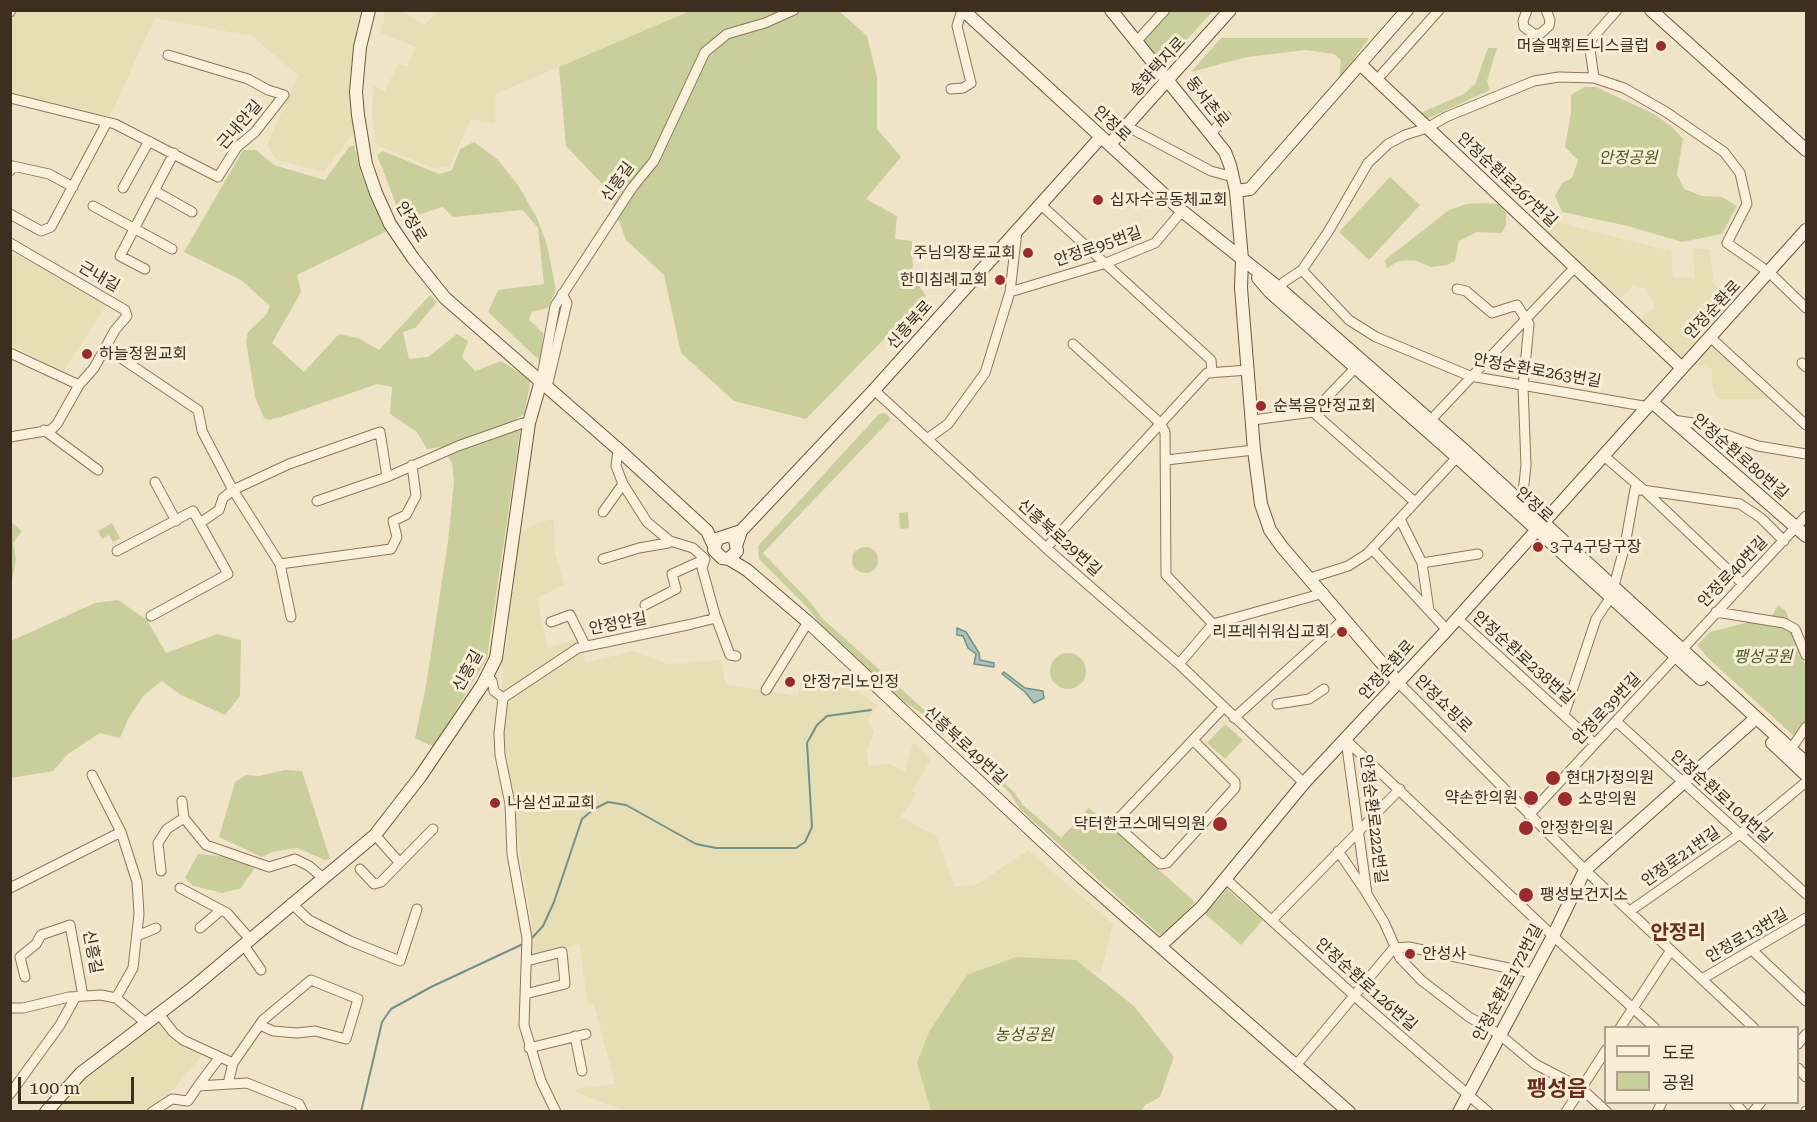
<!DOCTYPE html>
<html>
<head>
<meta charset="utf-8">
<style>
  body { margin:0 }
  #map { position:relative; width:1817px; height:1122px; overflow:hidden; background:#f0e4c8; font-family:"Roboto Serif","Noto Sans KR",serif }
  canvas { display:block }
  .frame { position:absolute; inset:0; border:12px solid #3d2e20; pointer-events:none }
  .legend { position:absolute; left:1604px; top:1026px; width:195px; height:78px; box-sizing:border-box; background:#f7eed8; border:2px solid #ada18e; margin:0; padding:8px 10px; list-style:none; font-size:18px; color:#3d2e20 }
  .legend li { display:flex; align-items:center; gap:12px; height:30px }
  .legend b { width:30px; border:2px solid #ada18e }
  .scale { position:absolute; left:18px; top:1077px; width:116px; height:27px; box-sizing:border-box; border:3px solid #3d2e20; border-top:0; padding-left:8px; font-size:18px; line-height:21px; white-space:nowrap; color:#3d2e20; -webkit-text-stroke:4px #f7eed8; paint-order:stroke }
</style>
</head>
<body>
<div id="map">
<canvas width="1817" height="1122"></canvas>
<div class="frame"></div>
<ul class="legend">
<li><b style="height:8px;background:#faf1dc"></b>도로</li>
<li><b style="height:16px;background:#c9cf9b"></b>공원</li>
</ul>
<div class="scale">100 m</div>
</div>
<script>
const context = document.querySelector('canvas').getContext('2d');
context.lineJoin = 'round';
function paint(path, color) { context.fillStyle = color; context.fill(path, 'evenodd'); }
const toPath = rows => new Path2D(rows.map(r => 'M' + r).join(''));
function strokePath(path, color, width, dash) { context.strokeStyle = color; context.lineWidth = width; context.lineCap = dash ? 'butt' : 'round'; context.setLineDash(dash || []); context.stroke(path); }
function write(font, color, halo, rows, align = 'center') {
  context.font = font + ' "Roboto Serif","Noto Sans KR",serif'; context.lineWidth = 6; context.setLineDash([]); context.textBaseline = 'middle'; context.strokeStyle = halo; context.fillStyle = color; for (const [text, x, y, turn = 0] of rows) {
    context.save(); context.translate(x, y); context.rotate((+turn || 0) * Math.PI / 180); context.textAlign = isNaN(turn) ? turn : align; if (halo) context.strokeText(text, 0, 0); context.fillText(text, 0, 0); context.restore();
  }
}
paint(toPath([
  [11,11,369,11,351,71,354,133,324,172,277,160,267,145,298,75,252,36,155,18,110,116,11,93],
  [385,11,402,11,424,25,438,11,692,11,495,94,495,124,471,119,449,167,434,168,376,145,372,113,373,85,385,91,398,64,407,67,416,47,381,33],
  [1556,222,1671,251,1673,277,1695,278,1693,249,1709,249,1714,284,1732,301,1686,357,1680,358,1640,319,1655,307,1646,289,1633,285,1621,299,1539,229],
  [11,251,107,304,63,372,11,345],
  [1715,346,1770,396,1766,399,1717,399,1712,384,1712,369,1694,363,1707,347],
  [554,519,555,553,564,585,537,598,548,648,574,640,583,646,585,663,634,651,668,664,721,660,726,684,797,696,806,671,844,681,878,706,867,720,874,732,867,752,868,766,888,763,905,772,913,742,931,759,912,791,916,794,901,817,936,836,955,887,978,884,1028,850,1113,924,1101,972,1090,971,1076,960,917,1062,931,1111,629,1112,577,1093,576,1089,615,1084,594,1005,588,1003,579,944,529,958,532,921,522,865,503,731,501,692,504,669,500,667,505,655,519,540,522,531,537,523],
  [160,1019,178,1041,202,1055,173,1090,145,1111,54,1112,86,1078]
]), '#e6deb5');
paint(toPath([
  [690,11,839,11,867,36,877,77,877,129,901,157,866,199,897,216,895,239,912,241,913,277,926,296,806,419,734,401,681,353,664,275,626,240,607,189,566,146,559,67],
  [1170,11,1213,11,1164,65,1143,42],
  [1221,38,1369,38,1339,80,1341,60,1334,54,1306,50,1247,57,1191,72],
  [1488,48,1497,48,1487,81,1490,90,1427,119,1418,114,1464,94,1475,84],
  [1584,87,1596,87,1654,114,1671,126,1683,139,1677,174,1684,189,1702,196,1722,197,1737,206,1722,234,1682,242,1628,226,1562,212,1555,196,1562,183,1572,178,1578,160,1565,147,1571,112,1571,95],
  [474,142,497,159,518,185,537,218,547,245,556,290,548,308,532,312,529,320,543,333,541,362,488,312,498,290,544,284,538,228,523,210,453,217,443,207,402,220,377,155,383,151,439,174,452,170,460,149],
  [354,145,361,174,387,231,297,275,301,292,272,343,304,372,339,334,358,338,379,350,430,295,437,302,415,328,403,332,409,359,428,357,457,334,468,341,462,357,475,371,501,361,531,380,524,414,516,419,520,432,487,658,434,747,415,738,426,686,448,541,454,482,452,463,442,447,427,449,416,431,390,414,392,387,377,384,287,415,270,420,264,418,255,397,246,341,248,332,266,315,270,306,241,280,184,252,243,150,256,150,274,165,325,180,349,147],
  [1390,177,1420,205,1369,260,1339,232],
  [1488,203,1499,204,1506,213,1506,225,1502,233,1477,232,1459,241,1455,261,1447,265,1431,267,1414,260,1399,261,1387,268,1385,260,1449,210,1467,204],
  [885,413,891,419,763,553,810,602,823,619,968,749,966,752,920,712,899,699,820,624,807,607,759,559,758,546,879,414],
  [908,512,909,528,900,529,899,513],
  [11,522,22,531,13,543,16,559,11,585],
  [112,523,120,538,113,542,109,535,102,539,98,531],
  '852 560a13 13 0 1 1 26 0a13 13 0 1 1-26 0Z',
  [118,600,147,620,166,653,217,634,241,640,240,696,225,715,181,695,162,681,143,696,128,719,120,738,100,733,68,754,53,771,11,778,11,641,95,603],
  [1778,605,1786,611,1806,667,1806,721,1795,737,1710,660,1697,645,1710,632,1772,616],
  '1050 671a18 18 0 1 1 36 0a18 18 0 1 1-36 0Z',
  [1225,724,1243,740,1225,759,1207,743],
  [982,762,1014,792,1023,805,1061,838,1089,808,1195,902,1167,933,1160,935,1020,809,1010,793,979,765],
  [285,770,302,771,330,859,325,860,297,848,272,852,262,857,219,837,235,782,246,775,259,776],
  [198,854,238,858,254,869,241,888,223,893,193,886,185,878],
  [1227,889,1263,920,1241,945,1205,914],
  [1016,957,1076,960,1134,1006,1174,1057,1160,1097,1145,1105,1142,1111,931,1111,917,1063,929,1032,967,975]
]), '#c9cf9b');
const water = toPath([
  [957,628,966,632,979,653,980,660,994,663,994,667,974,664,976,654,968,648,963,636,957,635,957,628],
  [1004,672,1025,688,1043,691,1044,698,1034,703,1025,692,1002,674,1004,672]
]);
paint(water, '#a9c4bc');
strokePath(water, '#6f938a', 1.5);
strokePath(toPath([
  [531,939,543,926,554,902,582,819,594,809,608,802,626,805,696,844,716,848,796,848,805,842,812,827,807,743,817,725,827,716,871,710],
  [361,1112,382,1022,391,1009,431,987,523,944]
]), '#6f938a', 2);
const street = toPath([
  [1527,10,1523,21,1524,27,1534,34,1540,34,1549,26,1550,20,1546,10],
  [10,12,11,10],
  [1136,42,1165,10],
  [1382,74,1439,10],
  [1594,78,1589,42,1617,10],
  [951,89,963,88,971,83,957,26,962,10],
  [10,98,115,124,218,177,237,147,255,132,284,95,268,90,248,79,168,55],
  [1126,126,1211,171,1233,177],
  [1211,134,1226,116],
  [10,171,13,166,49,174,73,187],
  [123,188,149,141],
  [155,191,192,212],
  [1040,204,1211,360,1212,373],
  [93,206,172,249],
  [10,214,41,231,51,227,107,122],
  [10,243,125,310,127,316,115,330,94,368,79,385,57,424,51,430,10,437],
  [145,269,120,256,174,153],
  [1302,270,1328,232,1368,163,1388,144,1405,135,1427,128,1446,117,1534,81,1559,77,1594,78,1624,88,1666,112,1724,152,1740,173,1747,204,1727,243,1770,273,1806,308],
  [1279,288,1284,282,1302,270,1349,320,1376,337,1470,376,1649,407],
  [1457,289,1466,291,1492,313,1517,305,1529,324,1523,387,1526,465,1522,503,1519,506],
  [1010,292,1106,263,1155,243,1182,211],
  [1710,337,1806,425],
  [1073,344,1160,423,1165,432,1166,575,1213,624],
  [106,348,198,410,202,430],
  [10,353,79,385],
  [1802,363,1806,367],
  [541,381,555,306,632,188,654,161,705,52,727,34,765,23,794,10],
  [547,387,567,303,562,294],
  [874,390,1046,548,1179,664,1304,783],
  [1313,412,1359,364],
  [1253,420,1313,412,1415,502],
  [1673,420,1693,423,1758,446,1806,454],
  [1427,424,1575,267],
  [44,430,98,470],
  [202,431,233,490,280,564,391,549,397,537,393,521,406,515,416,496,412,465],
  [927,439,948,424,985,373,1010,292,1017,231],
  [618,449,616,466,623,484,647,522,670,541,693,548,705,559,702,568,715,615,730,655,736,656],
  [1604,456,1646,492,1743,584],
  [1166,460,1254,450],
  [155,482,176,521],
  [317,501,387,477],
  [603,512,623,484],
  [1400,519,1422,563,1429,610],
  [200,523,219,510,223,498,233,490,289,464,380,432,387,477,458,446,523,423,529,423],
  [1046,548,1207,373,1249,370],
  [1372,549,1447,630],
  [117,551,193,511,228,574,151,616],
  [603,559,639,548,668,543,670,541],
  [1422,563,1478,554],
  [280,564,291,617],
  [1310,578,1348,566,1367,554,1460,454],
  [645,605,676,589,672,574,705,559],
  [1716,612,1784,623,1795,629,1806,655],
  [1457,618,1595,744],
  [551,622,570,615,585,645],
  [1213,624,1324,593],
  [1179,664,1213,624],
  [488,676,492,681,494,691,503,698],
  [1398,682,1585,870,1754,1028],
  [766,690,808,622],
  [503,698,499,733,500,755,510,804,512,854,527,938,524,1025,541,1081,556,1112],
  [503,698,578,648,692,624,712,619,715,615],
  [1277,704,1309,699,1324,689],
  [1564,715,1596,619,1611,597,1625,545,1635,489,1740,504,1761,518,1784,541],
  [1234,718,1345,618],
  [1617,722,1806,894],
  [1193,740,1235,782,1235,788,1167,863,1160,864,1114,823,1122,815,1223,708],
  [1346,740,1367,894,1384,922,1400,958,1421,980,1469,1017,1499,1034,1535,1064,1581,1088,1607,1112],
  [1346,740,1553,936,1655,1028],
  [1789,752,1806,727],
  [92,775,121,832,137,882,139,914,133,968,116,998],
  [1529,815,1806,516],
  [184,818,206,845,269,867,295,859,309,866,322,877],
  [375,835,399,862],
  [1338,851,1366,892],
  [360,869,374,884,381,882,433,829],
  [161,871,158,843,167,829,184,818,182,801],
  [1226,879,1359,1000,1488,1112],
  [10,888,121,832],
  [180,888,227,913,249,938],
  [291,903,309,920,350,941,400,961,417,909],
  [1630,911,1760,820,1806,782],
  [1272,920,1400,789],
  [200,928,221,910],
  [137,936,156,928],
  [243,944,261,970],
  [1753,951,1806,1001],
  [25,977,20,957,36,944,41,935,70,925,83,996],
  [1702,979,1806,918],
  [525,994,565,984,562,952,527,961],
  [10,1008,23,1008,69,997,101,995,116,998,146,1023],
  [159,1014,173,1032,183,1040,233,1063],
  [1620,1028,1671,950],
  [575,1036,582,1071],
  [1798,1044,1806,1034],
  [529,1048,586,1034],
  [219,1058,198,1086,247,1083,299,1104,303,1112],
  [1297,1064,1394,948,1409,947,1532,973],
  [1798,1068,1806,1077],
  [228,1084,233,1063,263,1020,311,980,358,999,346,1039,315,1031,297,1033,273,1031,260,1025],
  [10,1094,60,1025,75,998],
  [1734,1102,1743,1112],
  [152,1112,172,1099,188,1101,198,1086],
  [1566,1112,1606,1050],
  [1657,1112,1662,1102],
  [1753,1112,1761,1102],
  [1806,1112,1806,1111]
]);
const secondary = toPath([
  [369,10,360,47,356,92,358,115,366,164,376,193,390,224,413,258,445,298,618,449,707,531,714,546],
  [963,10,1182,211,1279,288,1464,450,1806,763],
  [1111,10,1225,152,1230,165,1236,191,1242,259,1241,288,1254,450,1261,504,1270,530,1282,547,1398,682],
  [1651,10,1806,150],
  [1361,65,1682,368],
  [1110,144,1230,10],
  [1236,191,1250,189,1407,10],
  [1258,278,1270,292,1458,458,1701,679],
  [1653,403,1806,536],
  [728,535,735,539,737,551,729,559,722,558,714,550,717,539,741,531],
  [737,543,741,531,874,390,1101,137],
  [729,559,747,570,808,622,1081,877,1349,1112],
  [1772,743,1806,775],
  [1161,945,1202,907,1304,783,1447,630,1806,230],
  [46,1112,81,1073,190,990,375,835,420,777,483,684,496,658,529,423,541,381],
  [1459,1112,1553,936,1585,870,1756,718]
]);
strokePath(street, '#8d765c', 11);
strokePath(secondary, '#6f573f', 14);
strokePath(street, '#faf1dc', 9);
strokePath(secondary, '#faf1dc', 12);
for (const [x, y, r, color] of [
  [1661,46,6,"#9e2a2b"],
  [1098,200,6,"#9e2a2b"],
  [1028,253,6,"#9e2a2b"],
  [1000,280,6,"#9e2a2b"],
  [87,354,6,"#9e2a2b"],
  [1261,406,6,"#9e2a2b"],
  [1538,547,6,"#9e2a2b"],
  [1342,632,6,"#9e2a2b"],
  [790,682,6,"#9e2a2b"],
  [1553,778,8,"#9e2a2b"],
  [1531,798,8,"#9e2a2b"],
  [1565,799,8,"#9e2a2b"],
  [495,803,6,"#9e2a2b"],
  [1220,824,8,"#9e2a2b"],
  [1526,828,8,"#9e2a2b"],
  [1526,895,8,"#9e2a2b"],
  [1410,954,6,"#9e2a2b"]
]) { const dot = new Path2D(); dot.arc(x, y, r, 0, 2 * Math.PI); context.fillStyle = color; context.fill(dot); strokePath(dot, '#f7eed8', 2); }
write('16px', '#3d2e20', '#f7eed8', [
  ["머슬맥휘트니스클럽",1649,46,"right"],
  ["십자수공동체교회",1110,200],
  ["주님의장로교회",1016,253,"right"],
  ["한미침례교회",988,280,"right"],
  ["하늘정원교회",99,354],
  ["순복음안정교회",1273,406],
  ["3구4구당구장",1550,547],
  ["리프레쉬워십교회",1330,632,"right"],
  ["안정7리노인정",802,682],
  ["현대가정의원",1566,778],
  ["약손한의원",1518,798,"right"],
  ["소망의원",1578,799],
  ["나실선교교회",507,803],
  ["닥터한코스메딕의원",1206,824,"right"],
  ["안정한의원",1540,828],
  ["팽성보건지소",1540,895],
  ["안성사",1422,954]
], 'left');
write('16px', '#3d2e20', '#f7eed8', [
  ["송화택지로",1158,67,-48],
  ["동서촌로",1207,102,52],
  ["안정로",1112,124,42],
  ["근내안길",240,125,-49],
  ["안정순환로267번길",1507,180,43],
  ["신흥길",618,182,-54],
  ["안정로",411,222,59],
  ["안정로95번길",1098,247,-19],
  ["근내길",99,277,30],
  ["안정순환로",1713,310,-47],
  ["신흥북로",910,325,-48],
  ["안정순환로263번길",1537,371,10],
  ["안정순환로80번길",1740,457,41],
  ["안정로",1534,505,42],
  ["신흥북로29번길",1059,538,42],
  ["안정로40번길",1733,572,-46],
  ["안정안길",618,624,-11],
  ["안정순환로238번길",1523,658,42],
  ["안정순환로",1387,670,-48],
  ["신흥길",468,671,-61],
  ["안정쇼핑로",1443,704,45],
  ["안정로39번길",1607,709,-47],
  ["신흥북로49번길",965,746,43],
  ["안정순환로104번길",1721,797,42],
  ["안정순환로222번길",1373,819,83],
  ["안정로21번길",1681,857,-35],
  ["안정로13번길",1747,936,-30],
  ["신흥길",92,952,79],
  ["안정순환로172번길",1508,983,-62],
  ["안정순환로126번길",1366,985,42]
]);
write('italic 16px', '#4d5a26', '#f7eed8', [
  ["안정공원",1628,158],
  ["팽성공원",1763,657],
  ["농성공원",1024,1035]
]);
write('bold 20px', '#6b2e1e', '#f7eed8', [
  ["안정리",1678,933]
]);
write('bold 22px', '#6b2e1e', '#f7eed8', [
  ["팽성읍",1557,1090]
]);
</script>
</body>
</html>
